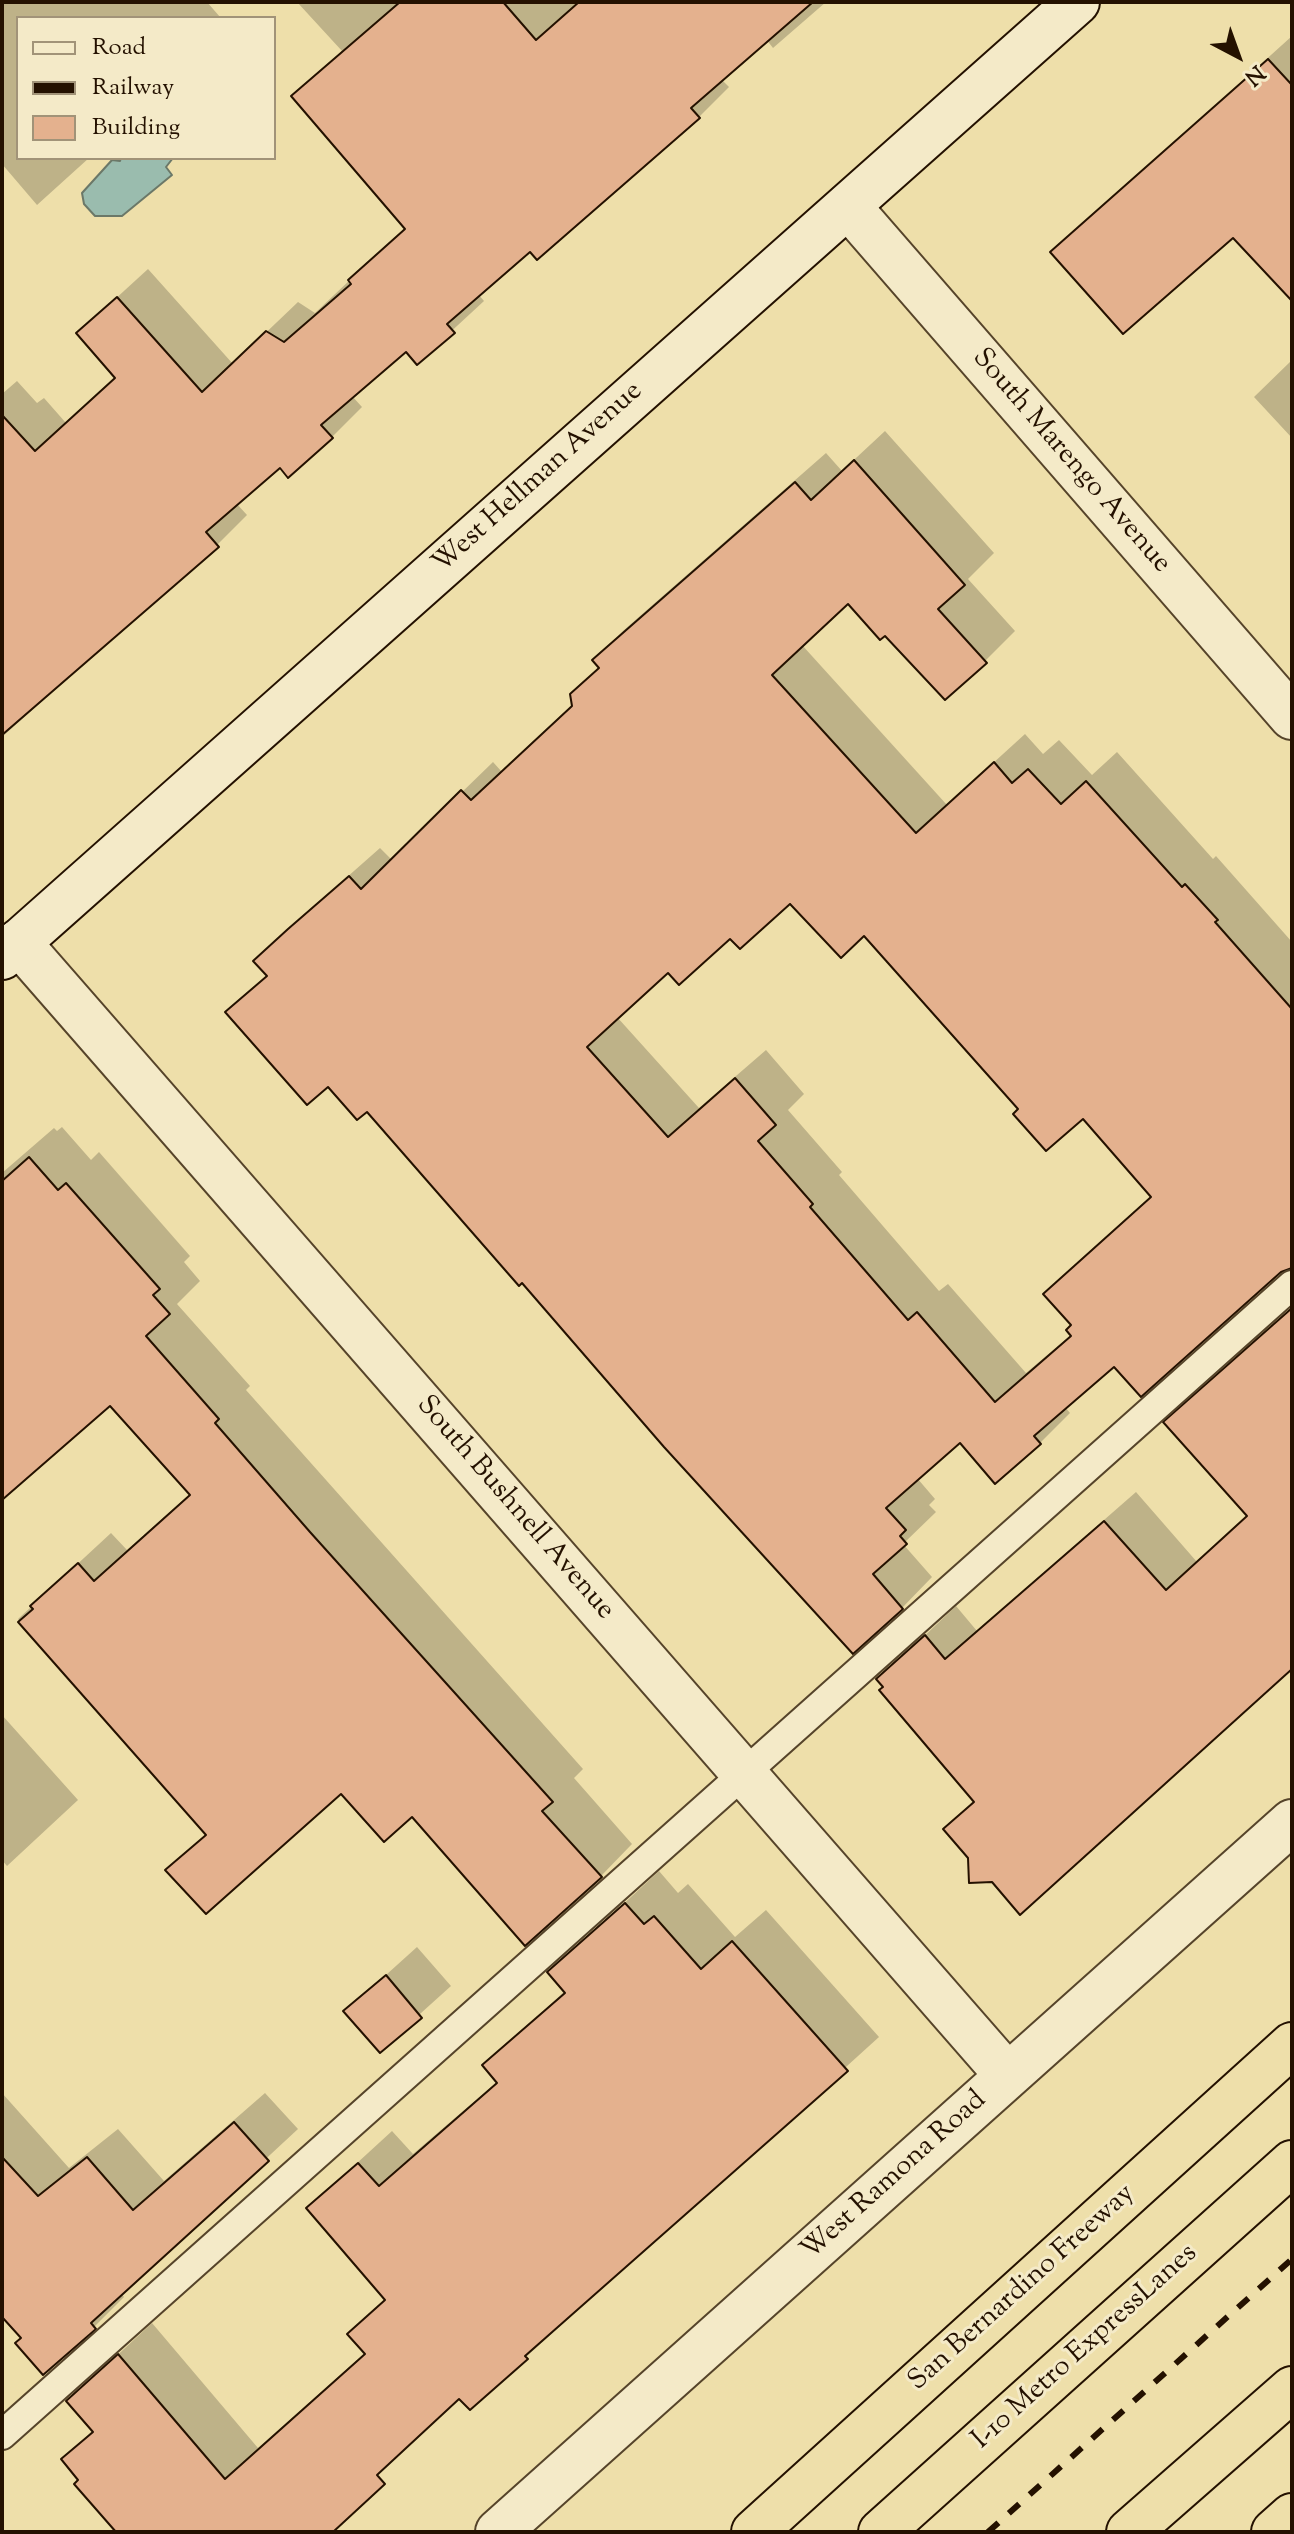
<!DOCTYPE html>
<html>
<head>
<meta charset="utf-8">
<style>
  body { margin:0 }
  #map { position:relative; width:1294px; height:2534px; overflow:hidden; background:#eedfaa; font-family:"Sorts Mill Goudy",serif }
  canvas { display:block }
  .frame { position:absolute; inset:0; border:4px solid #241100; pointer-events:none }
  .legend { position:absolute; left:16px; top:16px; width:260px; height:144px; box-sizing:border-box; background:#f4eac8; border:2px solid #a19378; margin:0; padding:10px 14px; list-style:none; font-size:24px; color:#241100 }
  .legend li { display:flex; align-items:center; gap:16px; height:40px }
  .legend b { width:40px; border:2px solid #a19378 }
  .north { position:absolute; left:1198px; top:16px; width:80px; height:80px; -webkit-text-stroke:6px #f4eac8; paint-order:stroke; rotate:139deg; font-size:22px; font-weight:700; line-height:32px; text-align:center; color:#241100 }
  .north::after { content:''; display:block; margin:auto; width:28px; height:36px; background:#241100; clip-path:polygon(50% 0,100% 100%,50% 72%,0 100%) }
</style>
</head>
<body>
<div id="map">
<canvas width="1294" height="2534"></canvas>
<div class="frame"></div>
<ul class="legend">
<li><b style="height:10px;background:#f4eac8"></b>Road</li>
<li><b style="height:10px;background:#241100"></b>Railway</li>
<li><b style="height:22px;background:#e4b18e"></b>Building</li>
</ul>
<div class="north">N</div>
</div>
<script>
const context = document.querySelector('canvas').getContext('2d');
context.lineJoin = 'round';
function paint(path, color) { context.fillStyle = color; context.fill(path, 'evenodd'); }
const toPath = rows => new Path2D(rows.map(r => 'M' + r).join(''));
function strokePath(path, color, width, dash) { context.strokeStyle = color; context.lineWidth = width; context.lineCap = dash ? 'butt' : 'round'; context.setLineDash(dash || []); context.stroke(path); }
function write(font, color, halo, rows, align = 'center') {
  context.font = font + ' "Sorts Mill Goudy",serif'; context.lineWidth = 6; context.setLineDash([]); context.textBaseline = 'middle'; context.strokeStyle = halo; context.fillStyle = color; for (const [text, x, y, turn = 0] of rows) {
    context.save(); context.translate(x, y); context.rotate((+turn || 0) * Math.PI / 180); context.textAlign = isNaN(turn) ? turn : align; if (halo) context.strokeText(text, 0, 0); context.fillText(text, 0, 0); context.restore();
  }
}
const water = toPath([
  [121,158,173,158,166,167,172,175,122,216,95,216,84,204,82,193,112,160,120,161,121,158]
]);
paint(water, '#9abcae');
strokePath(water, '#6b7868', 2);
paint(toPath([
  [2,2,207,2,220,17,18,18,18,158,89,158,37,205,2,164],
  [297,2,826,2,773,48,766,39,721,79,729,87,699,117,478,294,484,301,418,362,406,349,352,396,362,407,332,437,280,465,236,503,247,515,217,545,2,737,2,394,17,381,37,403,44,398,66,423,117,377,78,333,148,269,233,364,298,302,315,313,406,227,294,96,342,51],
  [1292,36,1292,298,1233,236,1053,252],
  [1292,360,1292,438,1254,397],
  [885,431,994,553,968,579,1015,631,985,661,885,633,849,601,802,645,947,805,1025,734,1043,754,1059,740,1092,775,1117,752,1213,859,1216,856,1292,942,1292,1264,1114,1364,1065,1407,1070,1413,1040,1443,960,1441,917,1478,935,1499,929,1505,936,1512,903,1544,932,1577,902,1608,522,1280,367,1109,228,1012,268,974,286,931,380,848,392,860,493,762,502,772,574,705,572,695,600,666,594,660,624,630,826,453,842,471],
  [791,901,864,934,1020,1109,1084,1116,1152,1195,1076,1265,1072,1334,1026,1373,948,1284,939,1291,839,1175,842,1172,788,1110,804,1094,766,1050,699,1108,617,1017,669,971],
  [62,1127,91,1160,99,1152,190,1256,184,1262,200,1281,177,1304,250,1386,246,1390,583,1769,574,1778,632,1844,601,1876,341,1791,168,1870,207,1833,18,1619,111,1533,127,1550,191,1493,110,1403,2,1497,2,1173,54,1128,57,1131],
  [1292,1307,1292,1666,970,1857,946,1829,975,1799,879,1679,956,1606,977,1631,1136,1492,1197,1562,1249,1514,1166,1422],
  [2,1715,78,1800,7,1866,2,1860],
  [659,1871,678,1893,688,1884,735,1937,766,1910,879,2037,526,2357,459,2396,307,2532,119,2532,64,2459,93,2430,68,2401,152,2323,258,2448,366,2352,350,2334,386,2298,308,2208,392,2131,413,2154,498,2081,484,2065,566,1990,550,1972],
  [417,1947,451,1986,380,2050,346,2011],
  [2,2093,69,2168,118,2129,164,2181,265,2093,298,2129,121,2293,124,2297,94,2327,23,2338,2,2300]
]), '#0003');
const building = toPath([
  [400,2,503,2,536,40,579,2,813,2,691,108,700,118,537,260,530,252,447,324,455,333,417,365,406,352,321,425,333,438,288,478,280,468,206,532,219,547,2,735,2,415,35,451,115,378,76,333,117,297,202,392,266,331,284,342,351,284,348,280,405,229,291,96,400,2],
  [1268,59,1292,85,1292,301,1233,238,1123,334,1050,252,1268,59],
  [854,460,965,585,938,609,987,663,945,700,885,636,880,640,848,604,772,675,916,833,994,762,1012,783,1028,769,1061,804,1086,781,1182,887,1185,884,1218,920,1215,922,1292,1009,1292,1268,1281,1272,1141,1397,1114,1367,1034,1436,1041,1444,995,1484,960,1443,886,1508,906,1530,900,1536,907,1544,873,1574,903,1609,853,1654,664,1447,522,1283,519,1286,367,1112,357,1120,328,1087,307,1105,225,1012,267,976,253,961,288,929,349,876,361,889,461,790,471,800,572,706,570,694,599,668,592,660,795,482,811,500,854,460],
  [790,904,841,958,864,936,1018,1109,1013,1114,1046,1151,1083,1119,1151,1197,1043,1294,1071,1325,1066,1330,1071,1336,995,1402,917,1312,908,1320,810,1207,813,1204,758,1141,776,1125,735,1078,668,1137,587,1047,668,973,679,985,730,939,740,949,790,904],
  [29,1157,58,1190,66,1183,160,1289,153,1295,170,1314,146,1336,219,1419,215,1423,310,1532,553,1802,542,1811,602,1877,525,1946,412,1817,384,1842,341,1794,206,1914,165,1870,206,1835,18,1622,33,1609,30,1606,78,1563,94,1581,190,1495,110,1406,2,1500,2,1181,29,1157],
  [1292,1308,1292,1669,1020,1915,992,1882,969,1883,968,1858,943,1829,974,1802,879,1690,883,1687,876,1679,925,1635,945,1659,1104,1521,1166,1590,1247,1516,1163,1422,1292,1308],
  [625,1903,644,1924,654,1916,701,1969,732,1941,848,2071,525,2356,528,2359,470,2410,459,2399,377,2475,385,2484,333,2532,116,2532,74,2484,78,2480,61,2459,93,2432,66,2401,118,2354,225,2479,365,2354,347,2334,385,2300,306,2208,358,2163,379,2186,497,2083,482,2065,565,1993,547,1972,625,1903],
  [386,1975,422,2018,380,2053,343,2011,386,1975],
  [234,2122,269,2161,91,2323,96,2329,43,2375,15,2343,21,2338,2,2317,2,2157,38,2196,87,2157,133,2210,234,2122]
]);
paint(building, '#e4b18e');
strokePath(building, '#241100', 2);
const lane = toPath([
  [2,2435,1292,1285]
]);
const street = toPath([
  [848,206,1292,717],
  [18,942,1008,2076],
  [498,2532,1292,1822]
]);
const secondary = toPath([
  [2,957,1077,2]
]);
const highway = toPath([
  [754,2532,1292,2045],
  [881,2532,1292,2163],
  [1129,2532,1292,2389],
  [1274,2532,1292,2516]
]);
strokePath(lane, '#56442a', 32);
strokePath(street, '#56442a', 48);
strokePath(secondary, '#241100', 48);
strokePath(highway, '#241100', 48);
strokePath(lane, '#f4eac8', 28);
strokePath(street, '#f4eac8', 44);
strokePath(secondary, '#f4eac8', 44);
strokePath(highway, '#eedfaa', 44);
strokePath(toPath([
  [988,2532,1292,2259]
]), '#241100', 6, [14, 14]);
write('28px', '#241100', '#f4eac8', [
  ["South Marengo Avenue",1070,462,49],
  ["West Hellman Avenue",539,479,-42],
  ["South Bushnell Avenue",514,1509,49],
  ["West Ramona Road",895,2177,-42],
  ["San Bernardino Freeway",1023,2289,-42],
  ["I-10 Metro ExpressLanes",1086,2348,-42]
]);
</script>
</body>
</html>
